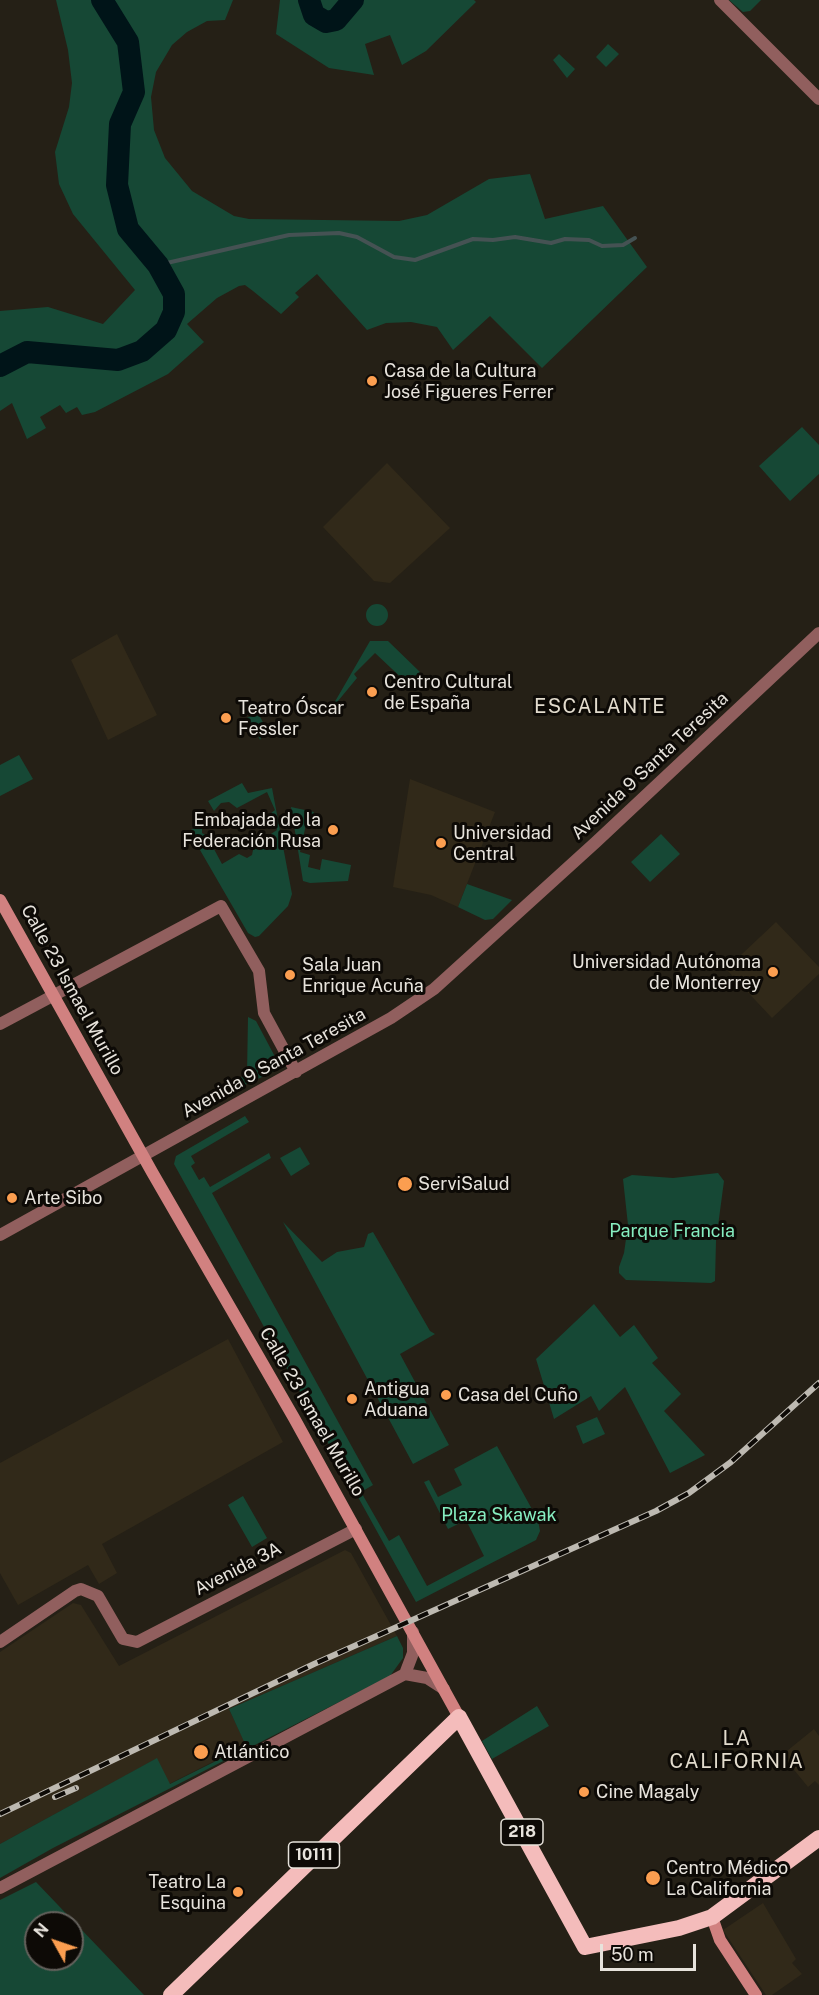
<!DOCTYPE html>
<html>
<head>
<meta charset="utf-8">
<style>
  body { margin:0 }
  #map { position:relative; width:819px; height:1995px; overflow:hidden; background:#252016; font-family:"Public Sans",sans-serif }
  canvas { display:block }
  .north { position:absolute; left:24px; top:1911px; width:60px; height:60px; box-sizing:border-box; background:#0d0a06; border:2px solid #64615c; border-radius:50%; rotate:310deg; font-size:16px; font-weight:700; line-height:24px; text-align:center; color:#e7e3dc }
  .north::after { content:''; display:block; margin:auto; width:21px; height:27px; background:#fb9e50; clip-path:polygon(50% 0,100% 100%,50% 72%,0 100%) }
  .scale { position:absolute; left:600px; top:1944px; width:96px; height:27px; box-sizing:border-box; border:3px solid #e7e3dc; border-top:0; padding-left:8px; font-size:18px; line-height:21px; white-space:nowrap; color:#e7e3dc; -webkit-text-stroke:4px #0d0a06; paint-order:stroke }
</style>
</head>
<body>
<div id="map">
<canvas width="819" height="1995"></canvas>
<div class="north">N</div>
<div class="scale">50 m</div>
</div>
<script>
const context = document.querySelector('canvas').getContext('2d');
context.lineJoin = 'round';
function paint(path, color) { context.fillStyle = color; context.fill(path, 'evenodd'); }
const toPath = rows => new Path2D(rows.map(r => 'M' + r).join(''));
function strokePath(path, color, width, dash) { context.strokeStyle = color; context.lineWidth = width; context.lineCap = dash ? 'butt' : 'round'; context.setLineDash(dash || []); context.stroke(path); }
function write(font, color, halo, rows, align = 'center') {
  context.font = font + ' "Public Sans",sans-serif'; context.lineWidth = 6; context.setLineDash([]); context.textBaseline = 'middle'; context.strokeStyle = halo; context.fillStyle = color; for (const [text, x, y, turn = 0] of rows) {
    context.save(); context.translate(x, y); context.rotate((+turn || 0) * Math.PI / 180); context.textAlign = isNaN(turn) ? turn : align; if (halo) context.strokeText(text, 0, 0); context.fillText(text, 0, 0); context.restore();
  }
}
paint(toPath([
  [387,463,450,528,390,583,374,581,323,527],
  [117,634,157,715,108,740,71,660],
  [410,779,495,812,458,907,431,895,393,887],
  [776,922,819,967,819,974,772,1018,726,969],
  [228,1339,283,1442,102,1544,117,1573,99,1584,88,1565,18,1605,0,1573,0,1463],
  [345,1550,351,1553,397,1636,229,1709,246,1745,169,1784,156,1759,0,1844,0,1652,73,1603,81,1605,119,1666],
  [814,1729,819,1736,819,1785,815,1781,808,1787,782,1755],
  [763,1903,796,1959,792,1963,802,1974,772,1995,766,1995,723,1930]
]), '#312919');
paint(toPath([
  [56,0,233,0,225,20,207,21,187,32,172,45,156,72,151,97,154,130,165,158,192,191,234,216,249,219,399,221,427,215,489,179,530,174,545,219,603,206,647,267,542,368,490,316,453,350,437,327,411,322,386,323,367,330,317,274,295,293,299,297,281,314,253,291,245,285,239,286,217,298,187,324,204,342,168,374,95,412,82,415,77,407,66,413,60,405,40,417,46,428,27,439,12,403,0,411,0,311,48,307,103,324,135,290,73,214,59,184,55,152,69,107,72,83,68,50],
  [280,0,474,0,476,2,426,51,402,65,390,35,365,44,374,75,329,68,276,34],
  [729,0,761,0,750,11,743,12],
  [608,44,619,54,606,67,596,57],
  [559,54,575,69,567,78,553,60],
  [802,427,819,445,819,474,790,501,759,466],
  '366 615a11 11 0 1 1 22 0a11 11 0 1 1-22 0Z',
  [370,641,388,641,420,672,408,684,375,653,354,674,357,678,338,701,340,703,333,705],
  [258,713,266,728,260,740,254,727,246,731,240,721],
  [19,755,33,779,0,796,0,765],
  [242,783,248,793,272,788,292,894,288,906,259,936,255,937,248,933,189,831,202,824,202,833,207,836,222,864,239,854,247,858,252,855,254,845,277,830,270,814,275,810,267,792,237,808,229,802,221,803,214,811,208,801],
  [291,807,314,812,313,816,308,815,300,852,310,855,308,867,320,870,322,859,351,865,348,881,310,883,303,881],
  [661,834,680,854,650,882,631,862],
  [467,884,512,900,493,919,485,920,458,907],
  [248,1017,256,1021,281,1068,230,1092,226,1085,247,1074],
  [245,1116,249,1122,191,1156,195,1163,191,1166,199,1180,204,1177,210,1187,269,1153,271,1158,212,1193,373,1485,361,1492,389,1541,399,1535,427,1586,484,1556,466,1520,448,1529,424,1482,429,1480,438,1497,462,1485,454,1469,497,1446,538,1520,540,1531,536,1540,416,1602,174,1164,176,1156],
  [300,1147,310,1164,291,1176,280,1158],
  [718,1173,724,1181,716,1241,715,1281,711,1283,626,1280,619,1273,619,1267,624,1253,628,1225,623,1179,632,1175,673,1178],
  [283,1222,322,1262,337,1252,364,1247,368,1234,373,1232,430,1331,435,1334,400,1354,449,1445,413,1464],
  [594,1304,620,1337,634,1325,658,1358,652,1363,681,1394,664,1411,705,1455,670,1473,625,1387,599,1411,591,1396,554,1419,536,1359],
  [597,1417,605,1434,583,1444,576,1426],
  [243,1496,267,1538,252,1547,228,1505],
  [397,1636,403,1648,403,1658,390,1676,53,1848,0,1878,0,1844,157,1758,170,1784,246,1746,229,1709],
  [537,1706,549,1726,492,1759,482,1741],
  [36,1882,144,1995,0,1995,0,1900],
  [36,1923,72,1923,72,1959,36,1959]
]), '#164835');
strokePath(toPath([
  [158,265,289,235,339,233,357,237,394,257,415,260,473,239,493,240,515,237,551,243,565,239,589,240,602,246,623,245,635,238]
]), '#455253', 4);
strokePath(toPath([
  [309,0,314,15,326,22,336,20,353,0],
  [0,366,27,352,118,360,142,351,166,330,174,312,174,294,158,265,128,229,117,185,120,124,134,92,128,42,102,0]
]), '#001418', 22);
strokePath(toPath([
  [720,0,819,99],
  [0,1024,221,906,259,971,264,1013,296,1072],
  [0,1235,391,1018,434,989,596,842,819,633],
  [0,1642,75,1591,81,1589,98,1596,123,1639,137,1642,356,1529],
  [405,1674,413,1653,413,1632],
  [0,1888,405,1674,427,1678,444,1689]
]), '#915f5e', 12);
strokePath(toPath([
  [0,900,152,1172,294,1418,459,1717],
  [712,1917,720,1940,756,1995]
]), '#d18180', 12);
strokePath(toPath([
  [171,1995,459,1717,585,1947,679,1928,712,1917,819,1838]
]), '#f4bcbb', 16);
const rail = toPath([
  [55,1797,76,1788],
  [0,1814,314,1664,656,1511,689,1493,731,1462,819,1383]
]);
strokePath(rail, '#bdb9b1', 6);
strokePath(rail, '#0d0a06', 4, [11]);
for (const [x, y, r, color] of [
  [372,381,6,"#fb9e50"],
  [372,692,6,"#fb9e50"],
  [226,718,6,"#fb9e50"],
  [333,830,6,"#fb9e50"],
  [441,843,6,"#fb9e50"],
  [773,972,6,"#fb9e50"],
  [290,975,6,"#fb9e50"],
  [405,1184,8,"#fb9e50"],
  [12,1198,6,"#fb9e50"],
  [446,1395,6,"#fb9e50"],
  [352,1399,6,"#fb9e50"],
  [201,1752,8,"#fb9e50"],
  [584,1792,6,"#fb9e50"],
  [653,1878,8,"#fb9e50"],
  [238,1892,6,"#fb9e50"]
]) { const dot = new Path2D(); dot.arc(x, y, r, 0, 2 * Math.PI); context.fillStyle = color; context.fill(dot); strokePath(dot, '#0d0a06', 2); }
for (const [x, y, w] of [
  [522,1832,42],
  [314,1855,51]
]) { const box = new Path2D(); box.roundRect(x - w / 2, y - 13, w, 26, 4.5); context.fillStyle = '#0d0a06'; context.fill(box); strokePath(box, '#e7e3dc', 1.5); }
write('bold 16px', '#e7e3dc', null, [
  ["218",522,1832],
  ["10111",314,1855]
]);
write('18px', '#e7e3dc', '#0d0a06', [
  ["Casa de la Cultura",384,371],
  ["José Figueres Ferrer",384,392],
  ["Centro Cultural",384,682],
  ["de España",384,703],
  ["Teatro Óscar",238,708],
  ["Fessler",238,729],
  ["Embajada de la",321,820,"right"],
  ["Federación Rusa",321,841,"right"],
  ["Universidad",453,833],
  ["Central",453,854],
  ["Universidad Autónoma",761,962,"right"],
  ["de Monterrey",761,983,"right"],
  ["Sala Juan",302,965],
  ["Enrique Acuña",302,986],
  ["ServiSalud",418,1184],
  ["Arte Sibo",24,1198],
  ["Antigua",364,1389],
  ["Aduana",364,1410],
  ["Casa del Cuño",458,1395],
  ["Atlántico",214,1752],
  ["Cine Magaly",596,1792],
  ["Centro Médico",666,1868],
  ["La California",666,1889],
  ["Teatro La",226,1882,"right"],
  ["Esquina",226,1903,"right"]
], 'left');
write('18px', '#e7e3dc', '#0d0a06', [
  ["Avenida 9 Santa Teresita",650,766,-43],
  ["Calle 23 Ismael Murillo",72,990,61],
  ["Avenida 9 Santa Teresita",274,1063,-29],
  ["Calle 23 Ismael Murillo",312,1412,60],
  ["Avenida 3A",238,1569,-27]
]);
write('18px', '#86edc0', '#0d0a06', [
  ["Parque Francia",672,1231],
  ["Plaza Skawak",499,1515]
]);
context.letterSpacing = '1.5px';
write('20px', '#e2dbcd', '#0d0a06', [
  ["ESCALANTE",600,707],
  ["LA",737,1739],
  ["CALIFORNIA",737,1762]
]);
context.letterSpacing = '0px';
</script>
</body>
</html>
